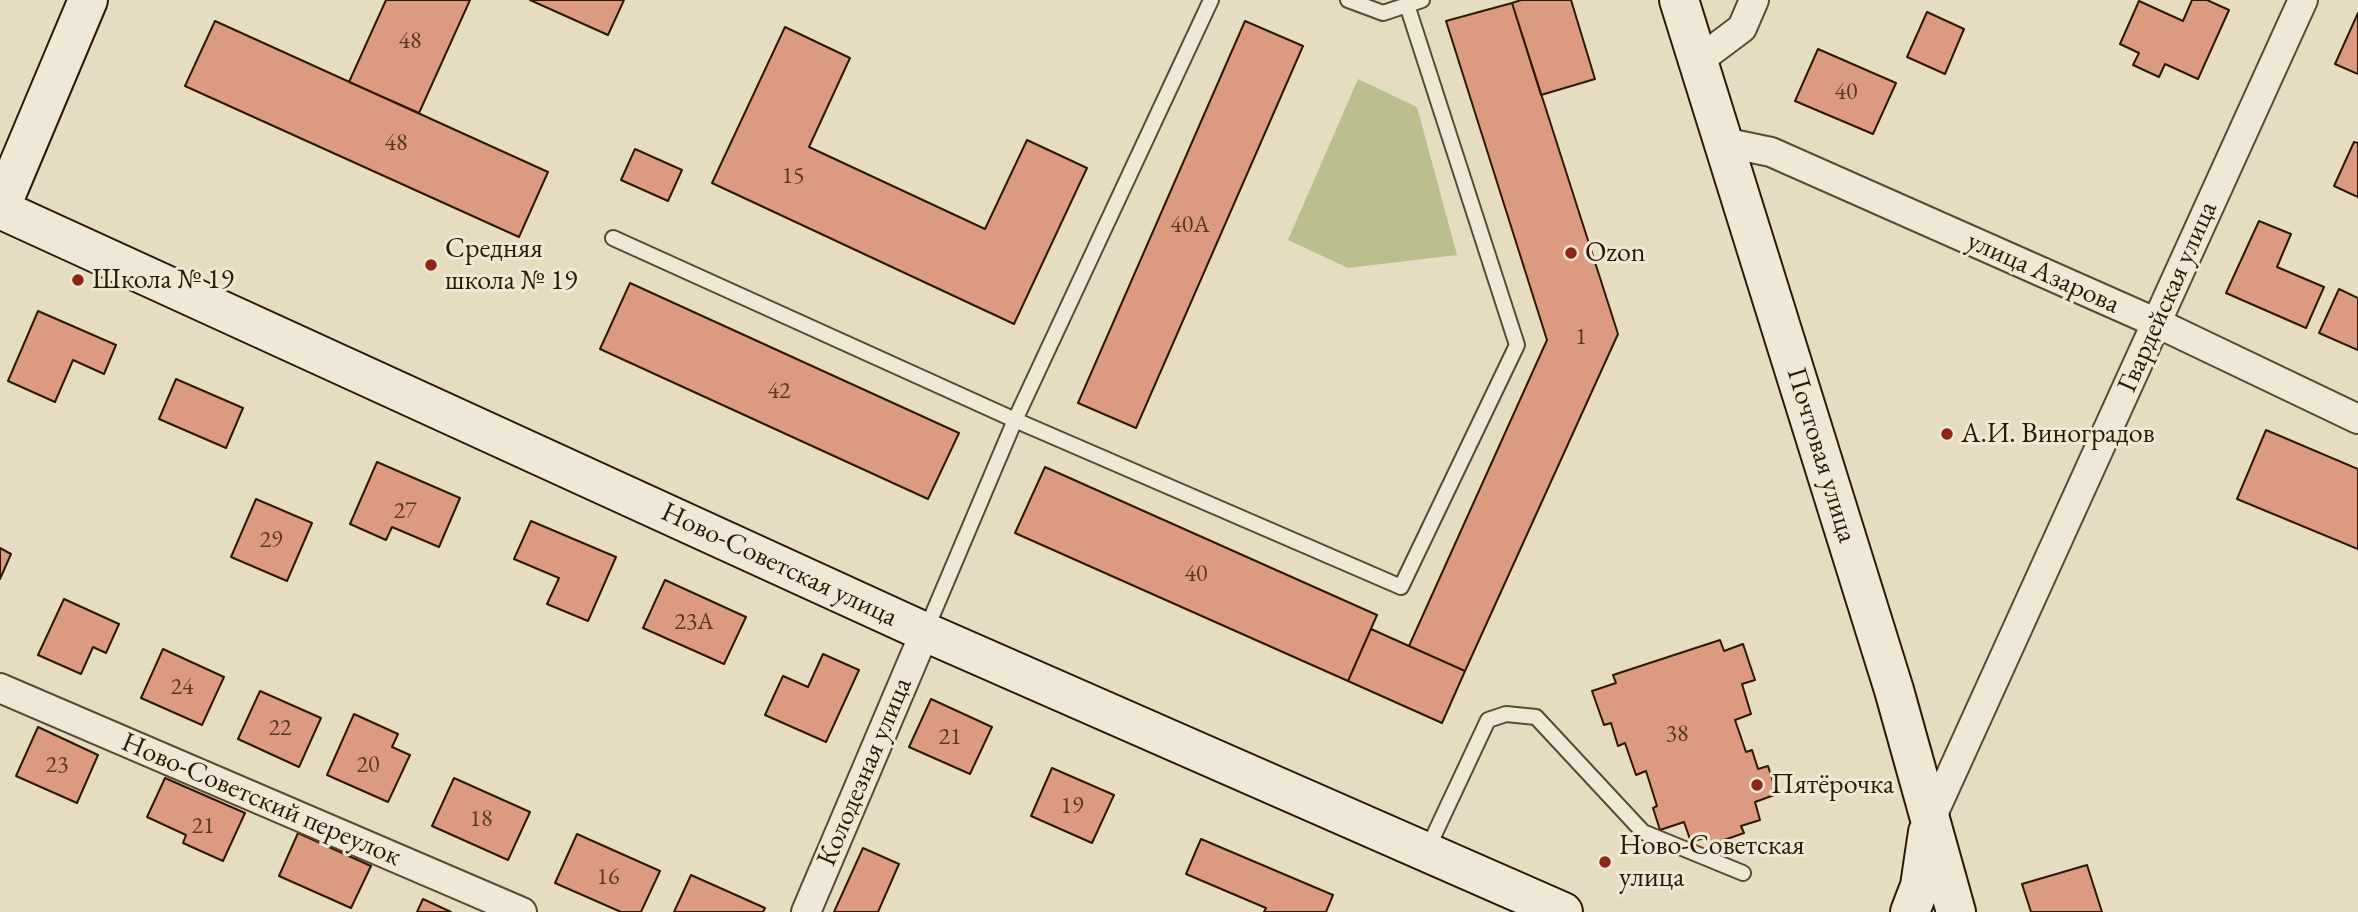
<!DOCTYPE html>
<html>
<head>
<meta charset="utf-8">
<style>
  body { margin:0 }
  canvas { display:block; background:#e6dcc2 }
</style>
</head>
<body>
<canvas width="2358" height="912"></canvas>
<script>
const context = document.querySelector('canvas').getContext('2d');
context.lineJoin = 'round';
function paint(path, color) { context.fillStyle = color; context.fill(path, 'evenodd'); }
const toPath = rows => new Path2D(rows.map(r => 'M' + r).join(''));
function strokePath(path, color, width, dash) { context.strokeStyle = color; context.lineWidth = width; context.lineCap = dash ? 'butt' : 'round'; context.setLineDash(dash || []); context.stroke(path); }
function write(font, color, halo, rows, align = 'center') {
  context.font = font + ' "EB Garamond",serif'; context.lineWidth = 6; context.setLineDash([]); context.textBaseline = 'middle'; context.strokeStyle = halo; context.fillStyle = color; for (const [text, x, y, turn = 0] of rows) {
    context.save(); context.translate(x, y); context.rotate((+turn || 0) * Math.PI / 180); context.textAlign = isNaN(turn) ? turn : align; if (halo) context.strokeText(text, 0, 0); context.fillText(text, 0, 0); context.restore();
  }
}
paint(toPath([
  [1358,79,1417,107,1457,255,1348,268,1288,240]
]), '#bdbe8e');
const building = toPath([
  [386,0,470,0,419,113,349,82,386,0],
  [530,0,624,0,608,35,530,0],
  [1521,0,1571,0,1595,79,1541,95,1512,3,1521,0],
  [2192,0,2207,0,2229,10,2198,79,2165,64,2159,77,2133,65,2139,53,2120,44,2139,1,2183,21,2192,0],
  [1512,3,1618,334,1465,671,1409,646,1547,340,1446,21,1512,3],
  [1927,12,1964,29,1945,74,1907,57,1927,12],
  [2358,13,2358,74,2335,64,2358,13],
  [215,21,548,172,519,237,185,86,215,21],
  [1245,21,1303,46,1136,428,1078,403,1245,21],
  [785,27,850,58,809,147,985,229,1027,140,1087,168,1014,324,712,183,785,27],
  [1818,49,1896,83,1873,134,1795,101,1818,49],
  [2354,142,2358,143,2358,197,2334,186,2354,142],
  [635,149,682,170,668,201,621,180,635,149],
  [2259,221,2291,234,2277,267,2324,287,2306,328,2226,293,2259,221],
  [630,283,959,433,928,499,600,349,630,283],
  [2339,289,2358,298,2358,350,2319,333,2339,289],
  [38,311,116,345,104,374,73,360,55,402,8,381,38,311],
  [176,379,243,408,226,448,159,419,176,379],
  [2266,430,2358,469,2358,549,2237,499,2266,430],
  [377,462,460,498,439,547,392,527,386,540,350,524,377,462],
  [1045,467,1377,615,1348,681,1015,533,1045,467],
  [256,499,312,523,287,581,231,557,256,499],
  [531,521,616,557,588,621,547,604,559,578,514,559,531,521],
  [0,548,11,554,0,579,0,548],
  [665,580,746,617,724,664,643,628,665,580],
  [64,599,119,624,106,653,93,647,81,674,38,655,64,599],
  [1371,629,1465,671,1442,723,1348,681,1371,629],
  [1720,640,1724,651,1743,644,1755,680,1742,684,1751,714,1735,720,1746,752,1752,750,1758,769,1768,766,1777,794,1755,802,1760,820,1741,826,1744,833,1710,845,1707,837,1691,842,1684,822,1660,830,1653,808,1657,806,1646,771,1636,775,1625,743,1618,746,1611,723,1604,725,1592,691,1616,683,1613,675,1720,640],
  [163,649,224,677,202,725,141,698,163,649],
  [823,654,859,670,826,742,765,715,783,676,808,687,823,654],
  [260,691,321,718,299,767,238,739,260,691],
  [931,699,992,727,970,774,909,747,931,699],
  [354,714,398,734,392,747,410,755,388,802,327,775,354,714],
  [38,727,98,755,77,803,16,776,38,727],
  [1052,768,1114,795,1092,843,1031,816,1052,768],
  [165,778,245,813,223,861,183,843,186,835,147,817,165,778],
  [454,778,530,812,508,860,432,826,454,778],
  [298,833,371,866,351,908,279,876,298,833],
  [577,834,660,871,641,912,621,912,555,883,577,834],
  [1201,839,1333,895,1326,912,1264,912,1266,908,1186,874,1201,839],
  [863,848,899,864,878,912,834,912,863,848],
  [2087,865,2102,912,2031,912,2022,884,2087,865],
  [691,875,765,908,763,912,674,912,691,875],
  [423,899,451,912,417,912,423,899]
]);
paint(building, '#dc9b80');
strokePath(building, '#2d1803', 2);
const lane = toPath([
  [1348,0,1383,13,1422,0],
  [613,238,1015,420,1401,587,1517,345,1407,5],
  [926,630,1015,420,1211,0],
  [1427,850,1488,720,1506,714,1536,717,1643,832,1743,873]
]);
const street = toPath([
  [1698,61,1742,28,1754,0],
  [1723,142,1771,152,2157,323,2358,419],
  [0,688,522,912],
  [1929,823,2303,0],
  [806,912,925,632]
]);
const secondary = toPath([
  [1679,0,1894,690,1956,912],
  [0,209,925,632,1563,912],
  [0,209,88,0],
  [1910,912,1920,886,1928,832]
]);
strokePath(lane, '#5b4933', 18);
strokePath(street, '#5b4933', 32);
strokePath(secondary, '#2d1803', 42);
strokePath(lane, '#efe8d7', 14);
strokePath(street, '#efe8d7', 28);
strokePath(secondary, '#efe8d7', 38);
for (const [x, y, r, color] of [
  [1571,253,7,"#8f2418"],
  [431,265,7,"#8f2418"],
  [78,280,7,"#8f2418"],
  [1947,434,7,"#8f2418"],
  [1757,785,7,"#8f2418"],
  [1605,862,7,"#8f2418"]
]) { const dot = new Path2D(); dot.arc(x, y, r, 0, 2 * Math.PI); context.fillStyle = color; context.fill(dot); strokePath(dot, '#efe8d7', 2.5); }
write('24px', '#593922', null, [
  ["48",410,41],
  ["40",1846,92],
  ["48",396,143],
  ["15",793,176],
  ["40А",1190,225],
  ["1",1581,337],
  ["42",779,391],
  ["27",405,511],
  ["29",271,540],
  ["40",1196,574],
  ["23А",694,622],
  ["24",182,687],
  ["22",280,728],
  ["38",1677,734],
  ["21",950,737],
  ["23",57,765],
  ["20",368,765],
  ["19",1072,806],
  ["18",481,819],
  ["21",203,826],
  ["16",608,877]
]);
write('28px', '#2d1803', '#efe8d7', [
  ["Средняя",445,249],
  ["школа № 19",445,281],
  ["Ozon",1585,253],
  ["Школа № 19",92,280],
  ["А.И. Виноградов",1961,434],
  ["Пятёрочка",1771,785],
  ["Ново-Советская",1619,846],
  ["улица",1619,878]
], 'left');
write('28px', '#2d1803', '#efe8d7', [
  ["улица Азарова",2043,273,24],
  ["Гвардейская улица",2168,297,-66],
  ["Почтовая улица",1821,455,73],
  ["Ново-Советская улица",779,565,25],
  ["Колодезная улица",865,772,-67],
  ["Ново-Советский переулок",261,800,23]
]);
</script>
</body>
</html>
